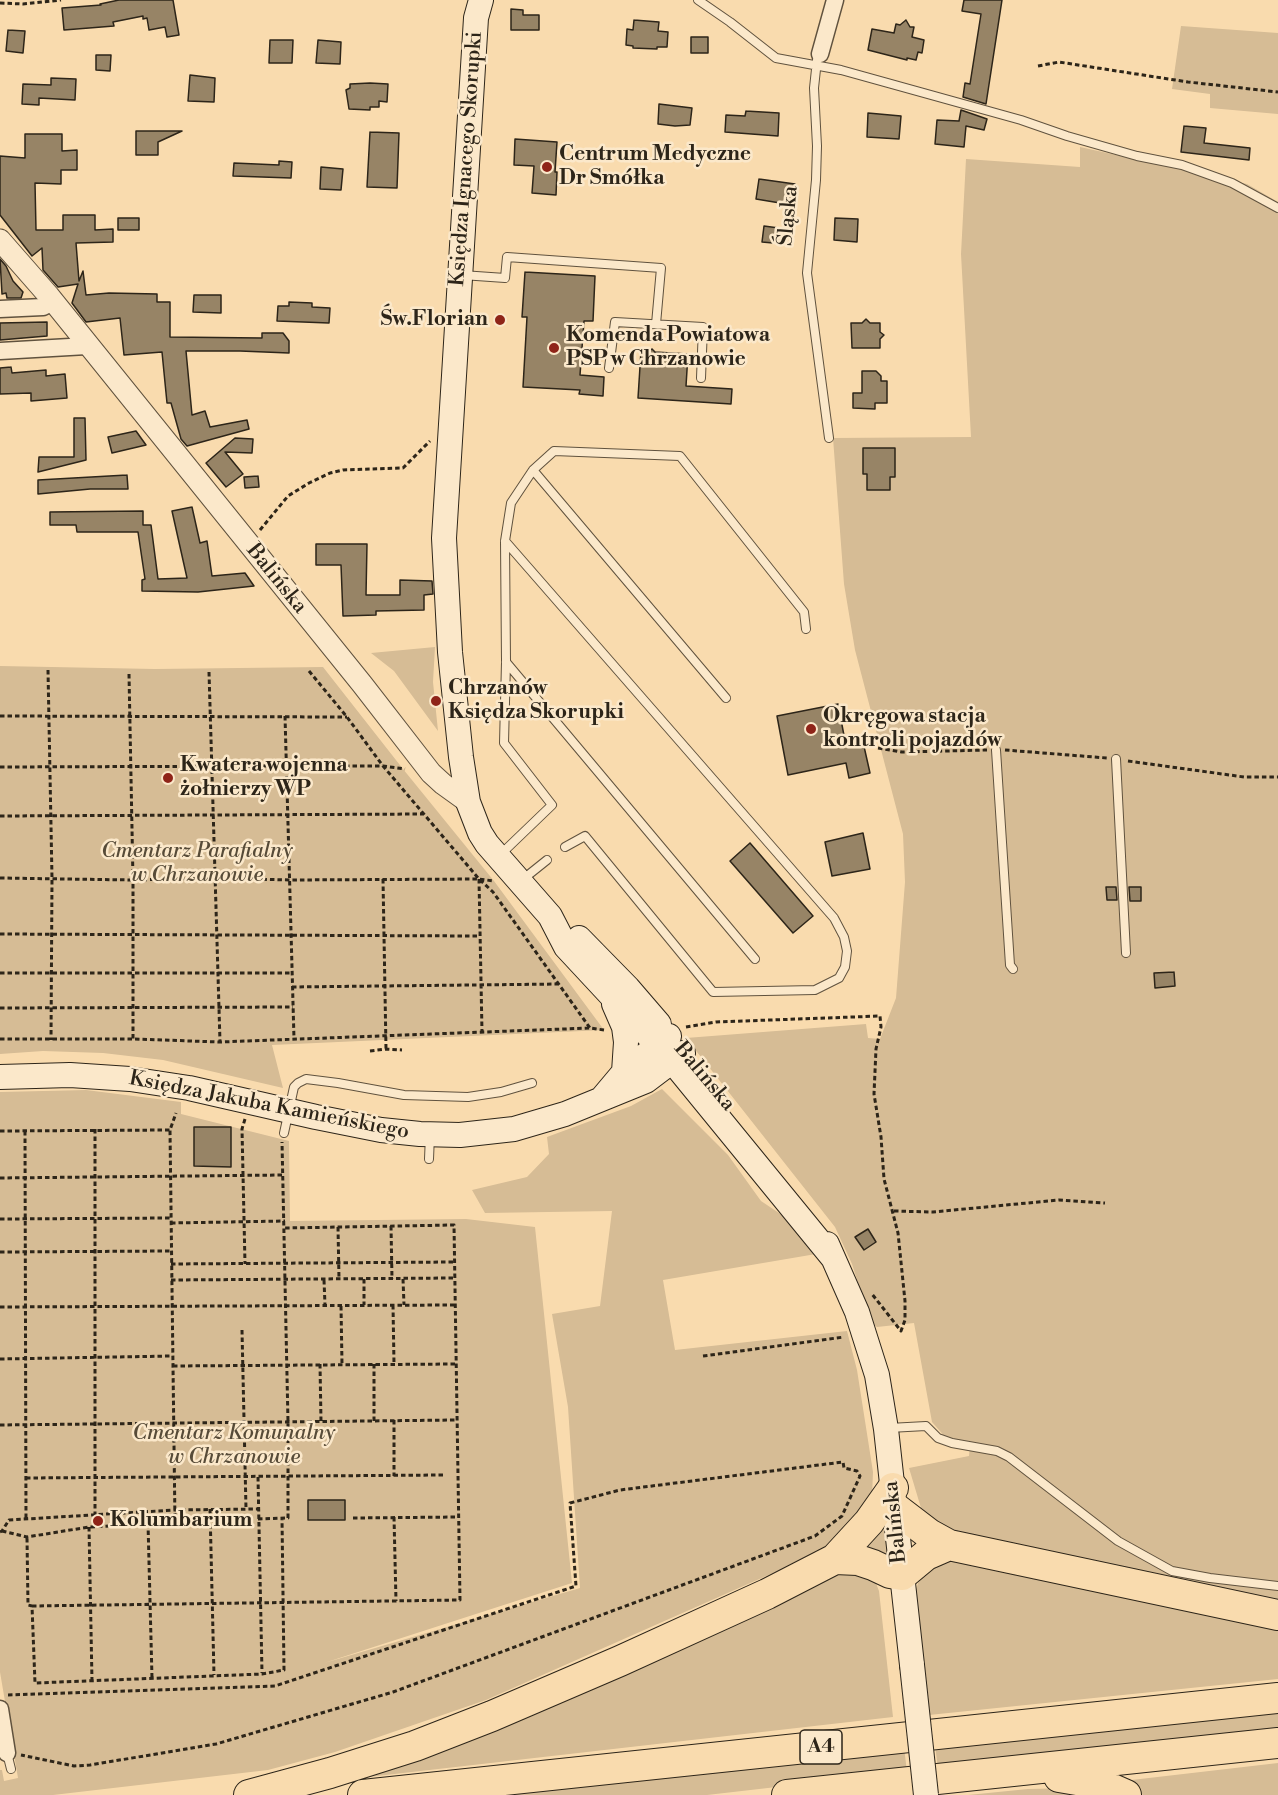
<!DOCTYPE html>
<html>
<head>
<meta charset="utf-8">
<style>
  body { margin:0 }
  canvas { display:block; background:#f9dbae }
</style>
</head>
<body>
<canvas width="1278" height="1795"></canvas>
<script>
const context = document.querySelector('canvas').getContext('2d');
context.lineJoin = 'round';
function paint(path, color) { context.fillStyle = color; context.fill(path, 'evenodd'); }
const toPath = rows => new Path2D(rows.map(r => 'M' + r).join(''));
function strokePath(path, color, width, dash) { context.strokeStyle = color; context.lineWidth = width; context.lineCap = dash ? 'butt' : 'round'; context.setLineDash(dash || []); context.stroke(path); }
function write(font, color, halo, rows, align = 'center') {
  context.font = font + ' "Libre Bodoni",serif'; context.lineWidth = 5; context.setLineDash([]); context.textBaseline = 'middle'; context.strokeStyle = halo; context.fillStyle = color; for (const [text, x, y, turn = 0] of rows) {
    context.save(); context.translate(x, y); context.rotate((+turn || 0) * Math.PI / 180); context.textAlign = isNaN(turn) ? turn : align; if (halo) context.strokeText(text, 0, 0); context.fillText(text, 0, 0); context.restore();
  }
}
paint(toPath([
  [1181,26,1278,33,1278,114,1210,108,1210,94,1172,89],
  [1080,147,1247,184,1278,202,1278,1603,954,1537,921,1508,909,1468,969,1456,970,1444,946,1438,932,1422,914,1323,877,1327,871,1323,852,1264,835,1227,686,1038,866,1024,868,1038,880,1039,896,998,905,882,903,834,855,650,844,584,833,438,971,437,961,254,966,159,1080,167],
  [435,647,433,682,438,731,394,671,371,653],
  [0,666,155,669,323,667,403,769,494,881,604,1030,272,1045,283,1088,163,1060,103,1053,43,1051,0,1054],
  [662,1089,728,1155,761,1201,785,1217,816,1254,663,1280,675,1350,847,1331,857,1370,873,1472,872,1496,839,1540,809,1557,486,1700,335,1752,268,1770,53,1795,0,1795,0,1770,2,1770,4,1781,18,1778,0,1672,0,1092,86,1090,181,1102,181,1114,289,1141,290,1221,466,1219,535,1227,572,1583,324,1663,580,1588,568,1407,552,1314,600,1306,612,1211,485,1213,472,1190,527,1177,549,1154,547,1137,631,1106],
  [884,1515,891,1567,855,1553],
  [954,1554,1278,1621,1278,1679,929,1715,915,1593,918,1583,926,1572],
  [852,1572,874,1578,879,1591,893,1717,342,1780,819,1577],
  [1278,1709,1278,1734,938,1769,935,1745],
  [904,1747,907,1772,707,1795,460,1795],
  [1278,1763,1278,1795,1143,1795,1123,1781],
  [1072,1788,1096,1795,968,1795,1028,1789]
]), '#d6bc95');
const building = toPath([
  [119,0,173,0,179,35,167,37,165,27,149,30,147,18,143,19,143,16,113,22,114,26,64,30,62,8,101,5,100,4,119,0],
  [964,0,1002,0,986,104,963,97,965,83,970,84,981,14,962,11,964,0],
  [511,9,523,10,523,15,539,15,539,30,511,30,511,9],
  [634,20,659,22,658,31,668,32,667,47,657,47,657,49,633,48,633,46,626,45,627,29,633,30,634,20],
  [906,20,910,27,914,27,912,37,924,40,922,53,918,52,916,60,907,58,907,60,868,50,872,29,894,33,896,24,900,25,906,20],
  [8,30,25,31,23,53,6,51,8,30],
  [691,37,708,37,708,53,691,53,691,37],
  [270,40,293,40,292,63,269,63,270,40],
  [318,40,341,42,340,64,316,63,318,40],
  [96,55,111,55,110,71,96,70,96,55],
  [190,75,215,78,214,102,188,101,190,75],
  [51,78,76,79,75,100,39,98,39,105,22,104,23,84,51,85,51,78],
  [370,83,388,84,387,102,379,101,379,107,370,107,370,110,349,109,346,90,350,88,350,84,370,83],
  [659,104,692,108,690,125,675,126,658,124,659,104],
  [961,110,987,119,984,130,966,126,964,147,935,144,937,120,959,121,961,110],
  [746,111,779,113,778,136,725,132,726,115,745,116,746,111],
  [868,113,901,116,899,139,867,137,868,113],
  [1184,126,1206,128,1204,143,1250,148,1249,160,1181,152,1184,126],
  [136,131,182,131,158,142,158,155,136,155,136,131],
  [370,132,399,133,397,188,367,187,370,132],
  [25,134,62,134,62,151,77,150,77,170,61,170,61,184,35,183,36,230,63,230,63,215,95,215,95,230,113,229,113,242,76,243,79,281,83,271,86,295,109,293,157,294,157,302,170,302,170,337,262,338,262,333,283,333,289,341,289,353,240,351,186,351,192,415,205,411,210,427,247,420,249,429,187,446,181,439,171,403,167,403,162,352,124,355,120,318,86,322,72,303,78,284,58,287,43,270,42,248,32,256,0,215,0,156,25,158,25,134],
  [515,139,557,142,555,172,557,172,556,195,532,193,534,166,514,165,515,139],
  [279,161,292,162,291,178,233,176,234,163,279,165,279,161],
  [321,167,343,169,341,190,320,189,321,167],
  [759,179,795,184,792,205,756,199,759,179],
  [118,218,139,218,139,230,118,230,118,218],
  [835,218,858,219,857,242,834,240,835,218],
  [764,226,786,229,784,244,762,242,764,226],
  [0,259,6,266,13,281,23,292,21,298,7,298,6,293,2,294,0,259],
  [525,272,595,276,593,321,584,321,580,375,604,377,603,396,579,394,580,390,523,387,527,317,522,317,525,272],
  [194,295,221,295,221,313,193,312,194,295],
  [289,302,312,303,312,307,330,308,329,323,277,321,278,306,289,306,289,302],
  [866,319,870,323,880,323,880,332,884,335,880,339,880,348,852,348,851,323,862,323,866,319],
  [47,322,47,336,0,340,0,323,47,322],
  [652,349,655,352,688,354,686,386,732,389,731,404,638,398,641,351,648,352,652,349],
  [11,367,12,373,46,370,46,376,65,374,67,398,31,401,31,393,0,394,0,368,11,367],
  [862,371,876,371,881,376,881,381,887,381,887,403,875,403,875,409,853,408,853,393,862,393,862,371],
  [74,418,85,418,86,460,38,472,39,457,74,457,74,418],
  [136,431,146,445,112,453,108,437,136,431],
  [235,438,253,439,252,453,225,452,243,474,226,487,206,463,235,438],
  [863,448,895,448,895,477,890,477,890,490,867,490,867,474,863,474,863,448],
  [127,475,128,489,90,489,38,494,38,480,127,475],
  [258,476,259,487,245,488,244,477,258,476],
  [192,507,200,543,207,541,212,576,245,573,254,586,198,592,142,591,142,580,145,579,138,532,77,532,76,525,50,525,50,512,143,511,143,525,151,525,158,579,187,578,172,511,192,507],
  [316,544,367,544,366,595,400,595,400,580,432,581,433,594,424,595,424,610,376,611,376,615,343,616,341,565,316,565,316,544],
  [838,704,846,746,863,742,870,773,849,778,846,763,788,775,777,716,838,704],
  [863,833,870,869,832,876,825,842,863,833],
  [750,843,813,916,793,933,730,861,750,843],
  [1106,887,1116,887,1117,900,1107,900,1106,887],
  [1129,887,1141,887,1141,901,1130,901,1129,887],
  [1174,972,1175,986,1155,988,1154,973,1174,972],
  [194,1127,231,1127,231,1167,194,1166,194,1127],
  [868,1229,876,1242,864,1250,855,1237,868,1229],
  [308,1500,345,1500,345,1520,308,1520,308,1500]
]);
paint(building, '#978466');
strokePath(building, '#2d2519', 1.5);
const service = toPath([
  [698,0,730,22,776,58,841,70,1021,120,1067,136,1137,156,1182,165,1232,183,1278,208],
  [817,60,814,88,817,146,816,180,807,273,829,438],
  [462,275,505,278,507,257,661,268,656,324],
  [609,368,615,322,703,327,701,378],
  [533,470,726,698],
  [505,541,834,918,844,937,847,951,845,967,839,978,815,990,713,992,585,836,565,847],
  [506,662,755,959],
  [996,750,1010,965,1013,969],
  [1116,759,1126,953],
  [501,854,552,805,504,743,506,662,505,541,511,503,533,470,554,451,680,456,804,612,806,629],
  [522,880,547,860],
  [284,1133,294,1087,298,1083,306,1079,338,1083,404,1095,468,1097,501,1092,532,1083],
  [429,1159,430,1135],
  [889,1428,926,1426,938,1438,952,1443,997,1451,1009,1457,1118,1541,1172,1571,1210,1578,1278,1586],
  [7,1753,11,1769]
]);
const minor = toPath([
  [820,54,835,0],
  [0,309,43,307,53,302],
  [0,351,87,346],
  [0,1709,7,1753]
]);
const tertiary = toPath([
  [0,240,49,296,362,684,431,773,443,784,468,802]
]);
const secondary = toPath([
  [481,0,476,18,444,538,450,652,461,757,468,802,480,833,487,844,550,916,566,947,672,1061,833,1258],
  [579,938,628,988,659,1024],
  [614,1004,624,1027,626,1042,624,1072],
  [0,1077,70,1075,130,1079,189,1088,316,1117,381,1130,420,1134,460,1135,514,1129,565,1114,646,1081,683,1053],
  [603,1097,624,1072,669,1036],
  [827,1244,857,1312,877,1375,886,1429,912,1665]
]);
const motorway = toPath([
  [895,1508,929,1534,949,1545,1278,1615],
  [835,1559,858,1560,873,1565,890,1573,902,1575,926,1555,949,1545],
  [1059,1777,1101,1784,1126,1795],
  [249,1795,330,1773,415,1746,492,1716,620,1661,767,1594,835,1559,869,1522,893,1488],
  [363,1795,1278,1698],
  [787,1795,1278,1743]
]);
strokePath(service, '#60523e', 10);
strokePath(minor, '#60523e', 19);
strokePath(tertiary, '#60523e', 23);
strokePath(secondary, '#2d2519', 26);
strokePath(motorway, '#2d2519', 32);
strokePath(toPath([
  [0,3,23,4,61,0],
  [1038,66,1059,62,1188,82,1278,92],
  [260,530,288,496,309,483,330,473,343,470,403,468,430,441],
  [48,670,52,878,51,1040],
  [309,671,347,717,383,766,479,879,493,892,590,1028],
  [209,672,220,1042],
  [129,674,133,880,133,1039],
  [0,716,347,717],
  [285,716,294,1039],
  [878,748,902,752,987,750],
  [1005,750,1107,758],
  [1128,761,1244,777,1278,777],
  [0,767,288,766,383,766,405,769],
  [0,816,424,814],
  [0,878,133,880,214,878,290,880,479,879,494,881],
  [383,879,386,1049],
  [479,879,482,1032],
  [0,934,480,936],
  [0,973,291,973],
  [292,987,559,984],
  [0,1008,293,1007],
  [686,1027,716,1022,880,1016,881,1027,876,1049,874,1094,881,1137,884,1179,898,1233,905,1301,905,1320,901,1331,872,1294],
  [0,1039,133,1039,220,1042,590,1028,604,1030],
  [370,1051,386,1049,402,1050],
  [245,1119,242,1129,245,1264],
  [95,1129,95,1515],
  [0,1131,170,1130],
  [25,1131,26,1520],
  [0,1178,282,1175],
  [894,1211,933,1212,1059,1200,1105,1203],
  [0,1219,170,1218],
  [171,1223,285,1221],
  [391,1226,392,1279],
  [338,1227,339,1279],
  [0,1252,171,1251],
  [171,1264,454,1262],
  [364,1279,364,1305],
  [403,1279,404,1305],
  [171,1280,454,1278],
  [324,1280,325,1305],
  [393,1305,394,1364],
  [341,1306,342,1364],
  [0,1307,455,1305],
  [242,1330,246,1509],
  [703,1356,844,1337],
  [0,1359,172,1356],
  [320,1364,321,1422],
  [374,1364,374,1421],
  [173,1366,456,1364],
  [394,1420,394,1476],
  [0,1425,457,1420],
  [258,1477,262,1673],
  [26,1478,443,1475],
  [210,1509,214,1675],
  [394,1517,396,1601],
  [353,1518,458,1517],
  [258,1519,288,1518,288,1422,282,1142],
  [148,1523,152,1678],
  [89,1527,92,1681],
  [2,1531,27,1537,89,1527,175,1523,170,1130,176,1113],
  [0,1532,2,1531,9,1520,174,1510,259,1509],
  [27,1538,28,1605,32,1606,35,1683,262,1674,284,1670,282,1518],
  [32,1606,460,1600,454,1225,285,1228],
  [8,1695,275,1686,576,1586,570,1503,620,1490,843,1462,844,1468,857,1471,860,1476,842,1516,815,1536,393,1692,216,1744,90,1765,74,1766,21,1755]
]), '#2d2519', 3, [4.5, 3]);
strokePath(service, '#fbe8ca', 8);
strokePath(minor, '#fbe8ca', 16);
strokePath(tertiary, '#fbe8ca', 21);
strokePath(secondary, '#fbe8ca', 24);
strokePath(motorway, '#f9dbae', 30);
const secondaryBridge = toPath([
  [912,1665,926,1795]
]);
strokePath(secondaryBridge, '#2d2519', 26, []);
strokePath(secondaryBridge, '#fbe8ca', 24);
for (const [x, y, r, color] of [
  [547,167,6,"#8f2418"],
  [500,320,6,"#8f2418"],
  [554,348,6,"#8f2418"],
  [436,701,6,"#8f2418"],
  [811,729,6,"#8f2418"],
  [168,778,6,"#8f2418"],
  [98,1521,6,"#8f2418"]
]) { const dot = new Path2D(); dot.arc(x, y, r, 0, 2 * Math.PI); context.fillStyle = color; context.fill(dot); strokePath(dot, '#fbe8ca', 2); }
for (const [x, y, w] of [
  [821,1747,42]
]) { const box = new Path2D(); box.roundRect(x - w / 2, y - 17, w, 34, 4.5); context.fillStyle = '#fbe8ca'; context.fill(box); strokePath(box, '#2d2519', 1.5); }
write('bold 20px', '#2d2519', null, [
  ["A4",821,1747]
]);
write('bold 21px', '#2d2519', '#fbe8ca', [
  ["Centrum Medyczne",559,155],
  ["Dr Smółka",559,179],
  ["Św.Florian",488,320,"right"],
  ["Komenda Powiatowa",566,336],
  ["PSP w Chrzanowie",566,360],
  ["Chrzanów",448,689],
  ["Księdza Skorupki",448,713],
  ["Okręgowa stacja",823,717],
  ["kontroli pojazdów",823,741],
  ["Kwatera wojenna",180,766],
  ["żołnierzy WP",180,790],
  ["Kolumbarium",110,1521]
], 'left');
write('21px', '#2d2519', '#fbe8ca', [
  ["Księdza Ignacego Skorupki",467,159,-86],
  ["Śląska",789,216,-85],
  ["Balińska",276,579,51],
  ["Balińska",704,1077,50],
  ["Księdza Jakuba Kamieńskiego",269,1106,11],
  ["Balińska",896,1522,-96]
]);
write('italic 21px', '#574b38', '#fbe8ca', [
  ["Cmentarz Parafialny",197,852],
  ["w Chrzanowie",197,876],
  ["Cmentarz Komunalny",234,1434],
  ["w Chrzanowie",234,1458]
]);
</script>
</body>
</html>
